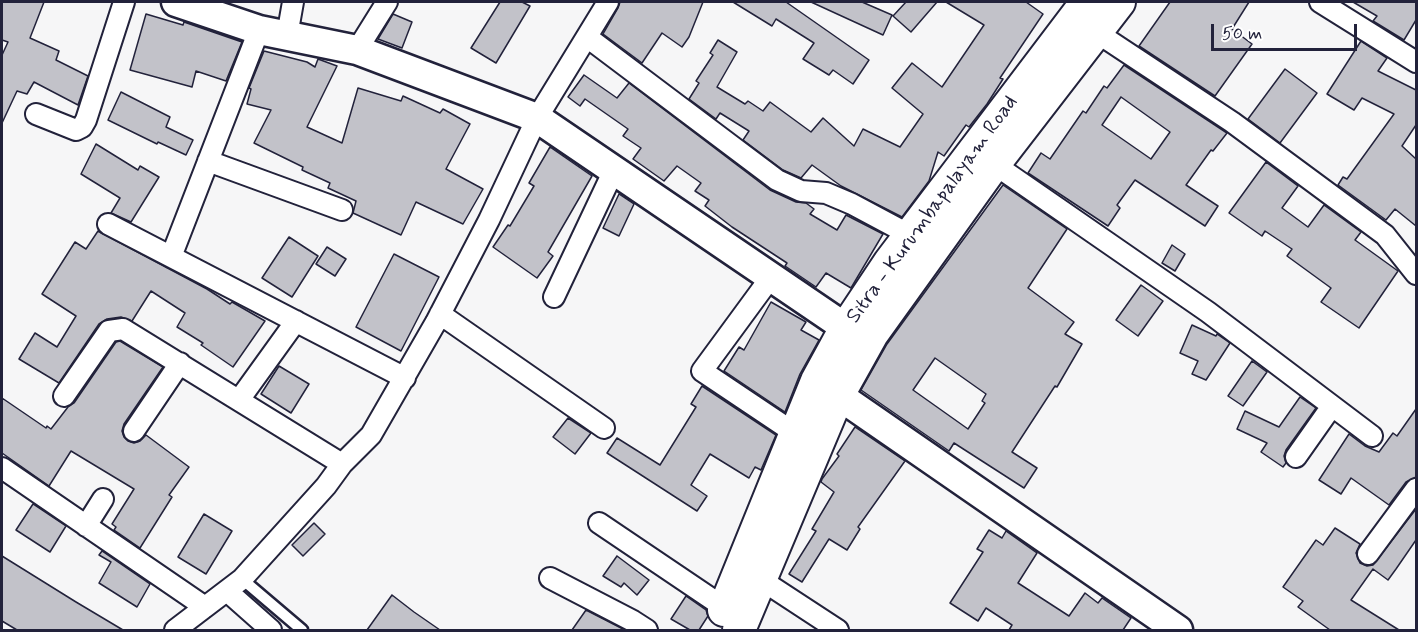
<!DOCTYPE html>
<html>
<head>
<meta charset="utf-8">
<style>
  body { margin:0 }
  #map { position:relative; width:1418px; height:632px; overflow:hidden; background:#f6f6f7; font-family:Mynerve,sans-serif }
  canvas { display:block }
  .frame { position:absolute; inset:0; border:3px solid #22223b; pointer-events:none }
  .scale { position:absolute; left:1211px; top:24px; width:146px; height:27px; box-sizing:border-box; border:3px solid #22223b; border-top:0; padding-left:8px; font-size:18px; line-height:21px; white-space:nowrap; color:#22223b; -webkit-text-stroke:4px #fff; paint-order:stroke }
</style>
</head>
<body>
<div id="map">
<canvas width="1418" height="632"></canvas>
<div class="frame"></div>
<div class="scale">50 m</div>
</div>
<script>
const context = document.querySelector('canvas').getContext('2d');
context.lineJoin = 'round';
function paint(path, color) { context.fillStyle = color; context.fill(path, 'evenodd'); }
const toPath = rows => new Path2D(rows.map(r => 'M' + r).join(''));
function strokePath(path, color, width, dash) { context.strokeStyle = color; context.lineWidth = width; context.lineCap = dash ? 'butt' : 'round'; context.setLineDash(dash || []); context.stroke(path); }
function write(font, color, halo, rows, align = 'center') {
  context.font = font + ' Mynerve,sans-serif'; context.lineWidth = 5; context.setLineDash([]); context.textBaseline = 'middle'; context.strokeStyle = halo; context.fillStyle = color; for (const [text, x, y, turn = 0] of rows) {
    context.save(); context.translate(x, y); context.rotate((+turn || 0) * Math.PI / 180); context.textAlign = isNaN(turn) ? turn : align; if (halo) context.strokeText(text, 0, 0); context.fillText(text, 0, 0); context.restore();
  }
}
const building = toPath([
  [2,2,44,2,30,38,59,51,56,60,88,76,78,105,34,82,27,94,17,91,2,123,2,55,8,42,2,40,2,2],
  [500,2,522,2,530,6,496,63,471,48,500,2],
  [620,2,703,2,689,37,682,47,662,33,642,63,603,34,618,8,620,2],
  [733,2,786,2,869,60,853,84,833,70,829,75,803,59,814,43,776,19,772,26,733,2],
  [811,2,862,2,892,15,883,35,811,2],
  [906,2,937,2,911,32,893,16,906,2],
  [946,2,1026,2,1043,14,1000,78,1003,79,987,104,969,127,966,125,944,156,938,152,929,181,902,217,841,186,812,165,801,178,783,170,743,140,749,131,720,113,716,119,689,99,699,83,696,81,713,55,710,53,718,40,737,52,717,87,745,104,748,101,763,111,770,102,811,132,823,118,854,146,863,129,900,147,923,114,892,88,912,63,942,87,984,25,946,2],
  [1170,2,1249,2,1232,29,1252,44,1215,96,1139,46,1170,2],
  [1353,2,1416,2,1416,20,1404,40,1373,21,1377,16,1353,2],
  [146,14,183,25,184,22,242,42,226,81,196,71,192,87,130,70,146,14],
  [393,14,412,22,402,48,378,39,393,14],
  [1361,41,1387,58,1378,71,1416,90,1416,125,1402,146,1416,159,1416,226,1395,209,1386,220,1338,185,1343,177,1347,179,1394,114,1362,98,1354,110,1327,94,1361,41],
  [264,51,307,62,315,67,318,59,337,66,307,127,342,143,358,88,401,101,403,96,440,113,443,109,470,124,446,169,483,189,463,224,416,202,401,235,353,213,356,201,328,188,330,183,302,170,303,167,254,143,271,110,247,104,251,89,249,88,264,51],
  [1124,65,1227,133,1213,151,1211,150,1186,185,1218,206,1205,226,1135,180,1117,205,1120,208,1108,226,1028,173,1041,153,1050,159,1083,111,1086,113,1104,86,1107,88,1124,65],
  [1121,97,1170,132,1151,159,1102,125,1121,97],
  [1285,69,1317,93,1280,143,1248,119,1285,69],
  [584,75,617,98,629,83,770,190,796,202,806,203,814,209,810,214,837,230,846,215,883,234,851,288,826,273,816,287,785,266,787,263,732,227,705,206,709,200,695,191,701,183,677,166,664,181,633,159,641,148,623,136,628,129,585,99,580,106,568,97,584,75],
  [121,92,170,117,166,127,193,140,186,155,158,142,157,144,108,120,121,92],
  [96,144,138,170,140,166,159,177,131,222,111,213,120,198,81,174,96,144],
  [550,147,592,176,548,252,553,256,537,278,493,247,508,225,510,226,534,186,529,183,550,147],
  [1266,162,1298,186,1282,208,1308,227,1324,205,1361,232,1355,240,1398,271,1359,328,1321,302,1331,288,1287,256,1292,249,1265,231,1262,236,1229,213,1266,162],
  [1003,185,1067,229,1028,288,1074,322,1065,334,1082,344,1057,387,1055,386,1012,452,1037,468,1024,488,954,443,949,451,861,390,887,344,1003,185],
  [935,358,986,394,982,401,985,403,968,429,913,390,935,358],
  [619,194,634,204,619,236,603,228,619,194],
  [98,231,207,289,230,304,232,302,265,321,233,367,201,345,203,343,177,327,185,313,151,291,132,321,121,317,107,319,99,324,59,383,19,359,35,333,57,347,76,316,42,294,75,242,86,249,98,231],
  [289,237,318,256,292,297,262,278,289,237],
  [1172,245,1185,254,1175,271,1162,263,1172,245],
  [327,247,346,259,335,276,316,264,327,247],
  [394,254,439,277,401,351,356,327,394,254],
  [1141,285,1163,301,1138,336,1116,320,1141,285],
  [771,302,806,322,801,330,819,340,800,374,785,412,724,371,739,347,744,350,771,302],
  [1192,325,1216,336,1217,334,1230,343,1206,380,1192,374,1198,361,1180,353,1192,325],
  [120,341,163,367,124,424,122,431,124,437,128,441,134,443,140,441,146,435,189,467,169,495,172,497,140,548,114,530,116,527,112,524,134,489,71,451,49,486,2,453,2,398,46,428,47,426,51,429,68,407,74,403,116,342,120,341],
  [1252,361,1267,372,1243,406,1228,396,1252,361],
  [279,366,309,384,291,413,261,394,279,366],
  [702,386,776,435,761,470,755,467,749,478,710,454,691,485,707,496,697,511,607,453,617,438,660,465,696,407,691,404,702,386],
  [1300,397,1316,408,1286,450,1284,456,1286,463,1283,467,1261,452,1267,443,1237,429,1245,411,1279,427,1300,397],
  [1416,409,1416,477,1406,482,1389,505,1351,478,1341,494,1319,480,1349,434,1365,446,1379,452,1393,433,1397,436,1416,409],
  [568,418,591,433,575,454,553,437,568,418],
  [855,427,905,461,858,527,860,529,847,550,829,539,802,582,789,574,816,531,812,529,834,492,821,482,822,479,839,456,837,454,855,427],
  [33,504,66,526,50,552,16,530,33,504],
  [1416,509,1416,540,1396,569,1388,580,1373,569,1351,600,1399,630,1330,630,1298,607,1303,601,1283,587,1316,540,1323,545,1335,528,1360,544,1356,553,1360,563,1367,566,1373,565,1416,509],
  [204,514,232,531,206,574,178,557,204,514],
  [314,523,325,534,303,556,292,545,314,523],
  [989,530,1002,538,1006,531,1037,553,1018,583,1069,616,1085,593,1098,603,1102,598,1131,618,1123,630,1009,630,1012,625,986,608,978,621,950,603,983,552,977,549,989,530],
  [102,551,150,584,137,607,99,583,111,562,99,555,102,551],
  [2,556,76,602,123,630,17,630,2,621,2,556],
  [617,556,649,580,637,595,624,583,621,587,603,576,617,556],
  [392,595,414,612,440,630,367,630,392,595],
  [686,596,706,610,708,616,699,630,690,630,671,619,686,596],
  [586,610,625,630,572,630,586,610]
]);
paint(building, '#c2c2c9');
strokePath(building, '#22223b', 1.5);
const lane = toPath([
  [242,579,302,630]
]);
const street = toPath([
  [1320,2,1416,62],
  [1096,32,1232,122,1385,235,1416,274],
  [287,36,293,2],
  [587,37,777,180,801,191,826,193,852,204,910,235],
  [357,50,387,2],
  [36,114,76,130,82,127,86,120,124,2],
  [208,161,342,210],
  [994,164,1208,312,1372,436],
  [108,224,405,378],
  [171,257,259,30],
  [771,277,702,371,796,434],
  [554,297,614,170],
  [440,314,604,428],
  [64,396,109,331,123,329,342,464],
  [239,400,296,321],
  [134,431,180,363],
  [1296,457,1332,406],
  [2,468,205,607],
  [599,523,725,608],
  [86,526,103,499],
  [1368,554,1416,489],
  [550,578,633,621,647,630],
  [760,579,838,630],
  [227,591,271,630],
  [175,630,242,579,326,486,342,464,371,435,436,322,489,220,537,118,608,2]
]);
const secondary = toPath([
  [176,2,259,30,357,50,537,118,846,328],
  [819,382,1178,630]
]);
const primary = toPath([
  [724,610,817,381,846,328,890,262,1087,2],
  [739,630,838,395,872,334,994,164,1119,2]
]);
strokePath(lane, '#22223b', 15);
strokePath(street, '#22223b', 24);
strokePath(secondary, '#22223b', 33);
strokePath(primary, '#22223b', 36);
strokePath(lane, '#fff', 10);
strokePath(street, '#fff', 20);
strokePath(secondary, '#fff', 28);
strokePath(primary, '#fff', 32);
write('21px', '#22223b', '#fff', [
  ["Sitra - Kurumbapalayam Road",933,210,-54]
]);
</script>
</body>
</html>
